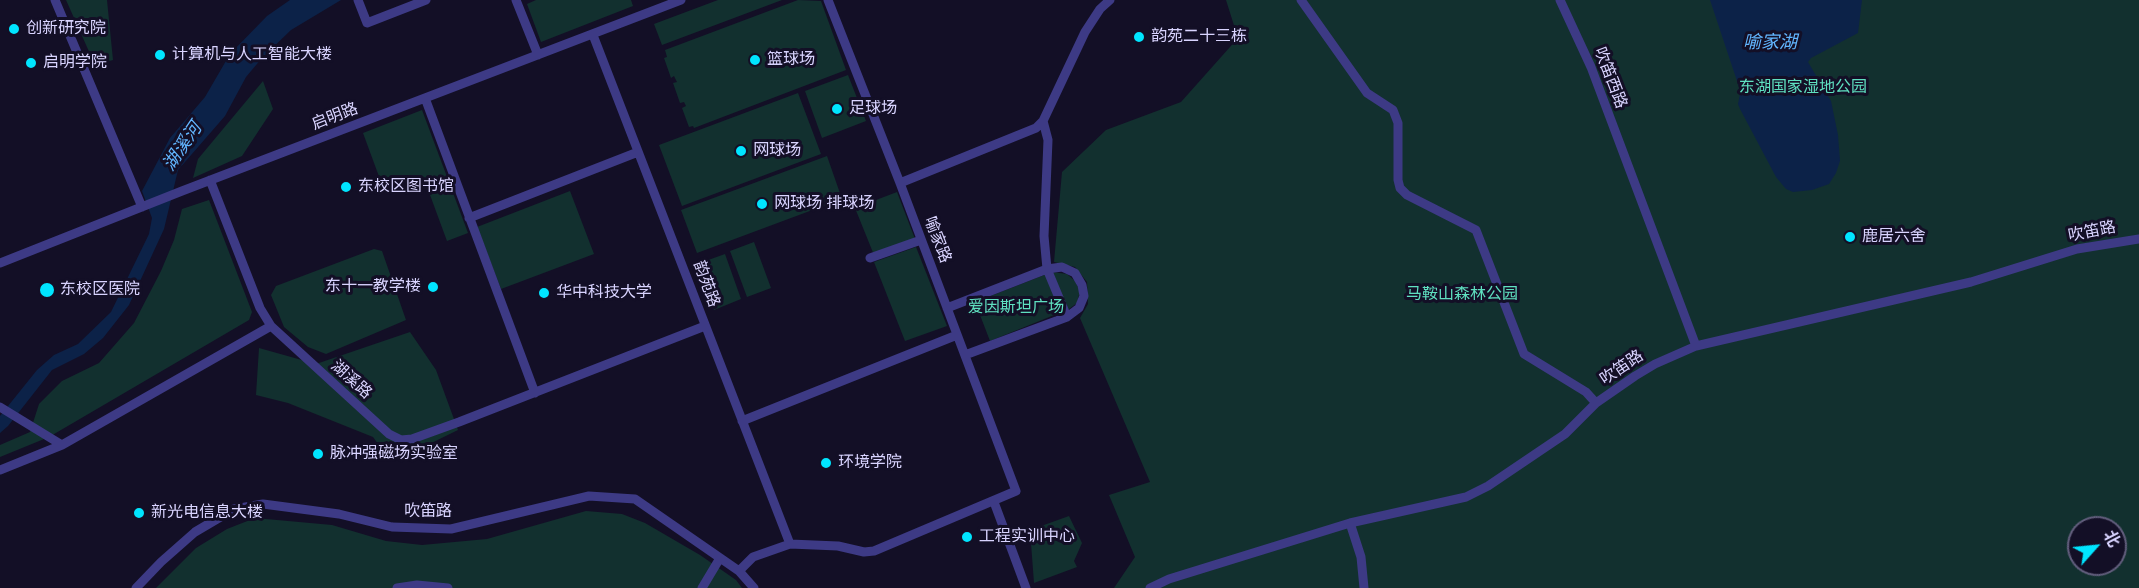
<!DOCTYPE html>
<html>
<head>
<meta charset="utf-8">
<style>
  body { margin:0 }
  #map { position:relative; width:2139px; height:588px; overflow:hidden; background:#130f26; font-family:"Varela Round","Noto Sans SC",sans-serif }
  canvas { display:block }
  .north { position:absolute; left:2067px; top:516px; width:60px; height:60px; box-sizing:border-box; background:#130f26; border:2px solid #625e7d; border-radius:50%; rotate:63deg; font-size:16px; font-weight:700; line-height:24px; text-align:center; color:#d9d4ff }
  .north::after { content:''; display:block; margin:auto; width:21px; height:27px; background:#00e5ff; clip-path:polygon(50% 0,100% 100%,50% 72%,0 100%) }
</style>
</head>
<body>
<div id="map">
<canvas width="2139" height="588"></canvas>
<div class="north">北</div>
</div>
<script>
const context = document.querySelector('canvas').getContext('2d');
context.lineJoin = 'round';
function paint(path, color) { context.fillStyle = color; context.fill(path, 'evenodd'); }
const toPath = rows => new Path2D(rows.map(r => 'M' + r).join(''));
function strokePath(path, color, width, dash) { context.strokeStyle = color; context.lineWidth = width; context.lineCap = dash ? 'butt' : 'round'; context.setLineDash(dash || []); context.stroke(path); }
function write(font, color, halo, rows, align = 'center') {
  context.font = font + ' "Varela Round","Noto Sans SC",sans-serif'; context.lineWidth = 6; context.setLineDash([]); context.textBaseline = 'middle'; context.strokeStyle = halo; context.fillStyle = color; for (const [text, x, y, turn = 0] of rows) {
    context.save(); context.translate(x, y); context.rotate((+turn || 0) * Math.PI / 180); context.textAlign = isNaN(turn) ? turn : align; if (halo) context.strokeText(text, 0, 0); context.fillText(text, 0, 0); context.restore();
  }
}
paint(toPath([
  [66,0,107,0,113,60,95,65],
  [536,0,631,0,633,6,541,42,527,4],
  [718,0,782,0,662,45,654,24],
  [798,0,821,1,846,70,694,128,693,126,689,127,682,108,686,106,684,102,680,103,673,83,677,82,674,76,671,78,664,58,667,57,665,50],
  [1226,0,2139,0,2139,588,1114,588,1135,557,1109,495,1150,482,1080,318,1088,304,1087,282,1075,267,1054,262,1062,172,1106,130,1181,102,1238,38],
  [2079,528,2115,528,2115,564,2079,564],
  [848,75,866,121,822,138,805,91],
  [263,81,273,109,242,156,193,178,198,159],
  [798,93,821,154,682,206,659,145],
  [422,110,468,233,447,241,423,176,384,190,363,133],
  [827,156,842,199,697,253,681,210],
  [570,191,594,254,501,289,477,227],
  [897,192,915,239,874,255,855,208],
  [209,200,252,312,249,320,49,437,0,457,0,445,30,432,39,404,62,381,99,363,134,323,161,271,174,240,182,209],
  [754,242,771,288,747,297,730,251],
  [916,247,947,326,905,341,874,262],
  [374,249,382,251,406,320,326,354,308,347,284,327,271,295,276,286],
  [725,254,741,299,714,310,697,264],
  [1052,272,1067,274,1075,281,1080,291,1077,303,1069,309,990,341,975,302],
  [410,332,436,370,458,430,413,452,381,448,373,437,288,403,256,395,259,348,316,364],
  [586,511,622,514,645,523,700,555,736,580,742,588,156,588,196,548,227,529,255,518,332,525,386,541,422,545,487,539],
  [1069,516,1082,543,1074,561,1077,567,1034,583,1030,530]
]), '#12302f');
paint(toPath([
  [290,0,341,0,291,30,262,58,246,77,225,116,178,170,164,229,129,305,103,338,84,354,52,370,8,426,0,433,0,416,37,370,54,355,78,344,111,312,149,234,152,218,142,191,170,138,205,97,230,54,267,16],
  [1710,0,1862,0,1858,33,1811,58,1808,62,1831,101,1838,135,1840,161,1836,173,1829,184,1812,190,1793,192,1786,189,1776,177,1740,109,1738,104,1740,94,1739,87]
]), '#0c2248');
strokePath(toPath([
  [55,0,142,207],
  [358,0,367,23,426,0],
  [516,0,538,55],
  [1301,0,1367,93,1393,110,1398,123,1398,180,1400,188,1407,195,1476,230,1524,354,1586,392,1596,403],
  [1560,0,1591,67,1696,346],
  [593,35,790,544],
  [425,98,535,393],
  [1043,121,1048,140,1044,236,1047,269,1067,317],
  [210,180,260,308,271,326,389,434,401,440,412,439,459,422,705,326],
  [900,183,1036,128,1043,121,1085,32,1100,9,1110,0],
  [469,218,638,152],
  [870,258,921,240],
  [0,263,182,191,681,0],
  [947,308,1047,269,1062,267,1075,273,1082,285,1084,296,1079,308,1067,317,965,355],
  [0,407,62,445],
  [742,421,957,335],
  [0,470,62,445,271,326],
  [994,502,1026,588],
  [1350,523,1361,557,1364,588],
  [739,571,753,557,790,544,838,546,864,552,874,551,1016,491,900,183,828,0],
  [136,588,161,562,195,532,234,509,263,504,339,514,392,527,451,529,589,496,635,499,739,571,754,588],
  [397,588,417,585,448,588],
  [702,588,720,558],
  [1150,588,1169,579,1350,523,1466,497,1488,486,1565,434,1596,403,1635,376,1655,364,1696,346,1971,282,2077,249,2139,239]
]), '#3d3a85', 9);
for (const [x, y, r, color] of [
  [14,29,6,"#00e5ff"],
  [1139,37,6,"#00e5ff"],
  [160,55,6,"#00e5ff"],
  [755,60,6,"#00e5ff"],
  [31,63,6,"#00e5ff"],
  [837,109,6,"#00e5ff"],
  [741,151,6,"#00e5ff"],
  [346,187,6,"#00e5ff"],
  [762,204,6,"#00e5ff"],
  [1850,237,6,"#00e5ff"],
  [433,287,6,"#00e5ff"],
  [47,290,8,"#00e5ff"],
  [544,293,6,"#00e5ff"],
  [318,454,6,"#00e5ff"],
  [826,463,6,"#00e5ff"],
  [139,513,6,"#00e5ff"],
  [967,537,6,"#00e5ff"]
]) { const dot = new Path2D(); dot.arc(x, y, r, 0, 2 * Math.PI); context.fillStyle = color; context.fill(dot); strokePath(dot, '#130f26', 2); }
write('16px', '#d9d4ff', '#130f26', [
  ["创新研究院",26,29],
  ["韵苑二十三栋",1151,37],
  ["计算机与人工智能大楼",172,55],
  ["篮球场",767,60],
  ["启明学院",43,63],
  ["足球场",849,109],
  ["网球场",753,151],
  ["东校区图书馆",358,187],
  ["网球场 排球场",774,204],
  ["鹿居六舍",1862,237],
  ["东十一教学楼",421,287,"right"],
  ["东校区医院",60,290],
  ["华中科技大学",556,293],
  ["脉冲强磁场实验室",330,454],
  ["环境学院",838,463],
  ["新光电信息大楼",151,513],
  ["工程实训中心",979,537]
], 'left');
write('16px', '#d9d4ff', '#130f26', [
  ["吹笛西路",1610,78,69],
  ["启明路",335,117,-21],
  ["吹笛路",2092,232,-11],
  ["喻家路",937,240,69],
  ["韵苑路",706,284,70],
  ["吹笛路",1622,368,-34],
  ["湖溪路",351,380,42],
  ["吹笛路",428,512]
]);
write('16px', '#5fe0c0', '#130f26', [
  ["东湖国家湿地公园",1803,88],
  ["马鞍山森林公园",1462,295],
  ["爱因斯坦广场",1016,308]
]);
write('italic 18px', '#62b6ff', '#130f26', [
  ["喻家湖",1770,43],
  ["湖溪河",183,147,-56]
]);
</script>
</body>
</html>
